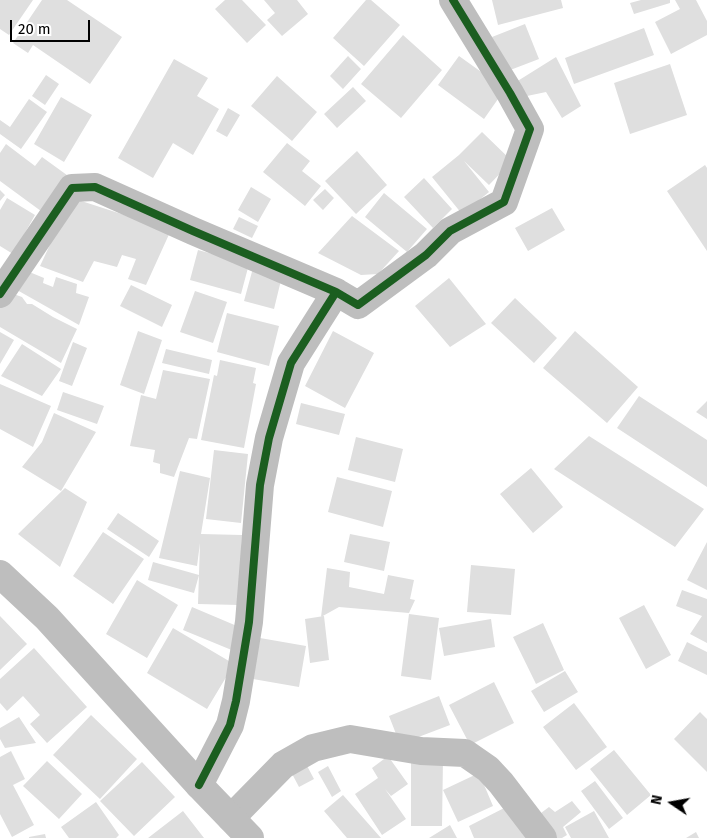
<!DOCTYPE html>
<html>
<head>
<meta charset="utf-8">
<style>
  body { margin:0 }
  #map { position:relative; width:707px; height:838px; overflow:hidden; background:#fff; font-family:"Fira Sans",sans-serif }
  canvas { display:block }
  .north { position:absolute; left:647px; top:778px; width:50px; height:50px; -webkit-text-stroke:4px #fff; paint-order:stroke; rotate:282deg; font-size:14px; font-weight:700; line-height:20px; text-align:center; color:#000 }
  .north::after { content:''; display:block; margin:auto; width:18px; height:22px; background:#000; clip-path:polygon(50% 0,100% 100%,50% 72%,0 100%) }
  .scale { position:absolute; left:10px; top:20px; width:80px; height:22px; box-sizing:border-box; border:2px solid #000; border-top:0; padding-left:6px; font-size:15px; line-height:18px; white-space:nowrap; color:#000; -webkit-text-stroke:4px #fff; paint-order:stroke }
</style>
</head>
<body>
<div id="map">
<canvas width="707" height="838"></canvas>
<div class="north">N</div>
<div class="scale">20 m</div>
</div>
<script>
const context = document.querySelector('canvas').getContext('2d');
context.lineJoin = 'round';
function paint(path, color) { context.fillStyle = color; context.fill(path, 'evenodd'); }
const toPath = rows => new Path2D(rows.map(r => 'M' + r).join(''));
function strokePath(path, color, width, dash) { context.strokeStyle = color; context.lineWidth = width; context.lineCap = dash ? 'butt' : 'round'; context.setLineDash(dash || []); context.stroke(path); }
paint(toPath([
  [0,0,33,0,9,35,0,29],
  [42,0,67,0,122,37,90,84,33,45,28,53,13,43],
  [225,0,242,0,266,25,247,43,215,9],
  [264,0,297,0,308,14,282,36,267,20,275,13],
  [366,0,371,0,400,25,364,66,333,38],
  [492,0,561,0,563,8,498,25],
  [641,0,670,0,670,3,634,14,630,3],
  [675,0,696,0,707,21,707,35,671,54,655,22,680,9],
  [525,24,539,59,505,72,492,37],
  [644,28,654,55,574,84,565,58],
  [403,35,442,70,401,118,361,84],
  [348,56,361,69,343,89,330,76],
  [459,56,505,89,484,119,438,85],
  [556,57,581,106,562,118,546,92,527,96,516,82],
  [174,59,208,78,197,96,219,109,193,155,173,143,153,178,118,158],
  [670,64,687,115,630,134,614,83],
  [46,75,59,84,45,105,32,96],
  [277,76,317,112,292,141,251,106],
  [353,87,366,101,337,128,324,114],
  [61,97,92,115,64,162,34,144],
  [29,99,47,112,21,149,0,134,0,120,10,127],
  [228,108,240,115,227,137,216,131],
  [482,132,512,161,489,185,464,161,489,192,462,214,432,177,459,155],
  [287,143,310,161,302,171,321,186,305,206,263,172],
  [6,144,35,166,42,157,71,178,45,214,0,181,0,153],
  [357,151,387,185,356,214,325,181],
  [705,165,707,168,707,251,667,191],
  [424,178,452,209,433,228,404,197],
  [251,187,271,199,258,222,238,210],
  [325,189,334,198,323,210,313,200],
  [0,190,5,195,0,201],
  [384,193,427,229,407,252,365,217],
  [7,198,35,215,13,254,0,246,0,210],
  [72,198,171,230,146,285,128,279,136,259,122,255,117,267,94,261,83,282,40,266],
  [552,208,565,230,528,251,515,228],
  [352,216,399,251,378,274,361,275,318,253],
  [239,217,258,226,252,238,233,229],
  [198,250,249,264,241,294,190,280],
  [253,268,282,276,274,309,244,301],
  [27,271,44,278,43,283,53,287,56,277,77,284,76,293,89,297,79,325,17,290],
  [449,278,486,324,450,347,415,306],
  [131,285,172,305,162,327,120,306],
  [5,291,22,297,27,304,32,304,53,317,77,329,61,363,0,327,0,301],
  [195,291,227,302,213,343,180,332],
  [515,298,557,338,534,363,491,323],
  [227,313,279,326,269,366,217,352],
  [138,331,162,340,144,394,120,385],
  [333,331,374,353,345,408,305,386],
  [575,331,638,387,607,423,543,368],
  [0,332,14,340,0,364],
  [73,342,87,348,72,386,59,381],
  [22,344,61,369,42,396,1,376],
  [166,349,212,360,209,374,162,363],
  [220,360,256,368,253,383,256,384,244,448,201,440,214,375,217,376],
  [163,370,210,379,197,439,189,438,174,477,160,473,160,464,153,462,155,450,130,446,141,395,156,399],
  [0,384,51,406,33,447,0,429],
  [63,392,104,406,97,424,57,410],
  [639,396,707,440,707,487,617,428],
  [707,401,707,419,696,412],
  [301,403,345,414,339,435,296,424],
  [54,413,96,432,61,491,22,467,42,442],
  [589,436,704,509,675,547,554,469],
  [356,437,403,449,395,482,348,470],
  [214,450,248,454,241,523,206,519],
  [531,468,563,507,533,533,500,494],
  [180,471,210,478,201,534,242,535,239,605,198,604,200,543,197,566,159,558],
  [337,477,392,491,383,527,328,512],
  [65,488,87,502,60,567,18,534],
  [118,513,159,541,149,557,107,529],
  [103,532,144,559,113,604,73,576],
  [350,534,390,542,384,571,344,562],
  [707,542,707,590,687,580],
  [153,562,199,575,194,593,148,580],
  [471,565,515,569,511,615,467,612],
  [327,568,350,572,349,587,384,594,388,575,414,580,410,599,415,600,409,613,339,607,321,617],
  [137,580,178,605,147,658,106,634],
  [682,590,707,599,707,643,690,634,702,616,676,606],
  [644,605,671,655,646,669,619,618],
  [192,607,244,629,234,651,183,630],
  [409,614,439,618,431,680,401,676],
  [0,616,27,644,0,670],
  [324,616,329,660,310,663,305,619],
  [491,619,495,647,444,656,439,628],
  [543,623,564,670,536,684,513,637],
  [173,628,234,664,207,709,147,673],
  [260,638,306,646,299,687,253,679],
  [687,642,707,652,707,675,678,661],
  [34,648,87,707,47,743,30,724,40,715,23,696,7,711,0,703,0,679],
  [565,671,578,692,544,712,531,691],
  [494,682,514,723,470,745,449,705],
  [439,696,450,725,400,744,389,716],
  [574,703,607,747,576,770,543,727],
  [700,712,707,719,707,772,674,739],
  [91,715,137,759,100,799,53,755],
  [19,717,36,743,5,748,0,739,0,728],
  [614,750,651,795,627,815,590,769],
  [11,751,25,779,13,785,34,825,12,837,0,814,0,757],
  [388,756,408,784,391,796,385,789,406,819,382,835,355,794,378,778,372,768],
  [411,758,443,758,442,826,411,826],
  [47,761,82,794,59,819,23,786],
  [142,762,175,797,134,836,100,801],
  [305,762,314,779,299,787,290,770],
  [328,766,341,791,332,797,318,772],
  [479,773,493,806,458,822,443,790],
  [595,781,623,818,609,829,581,791],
  [343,795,381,838,347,838,324,811],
  [572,801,581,812,563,827,567,835,562,838,554,838,537,816,549,807,555,812],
  [96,802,119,835,116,838,69,838,61,827],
  [510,805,526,838,474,838,469,826],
  [183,811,204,838,148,838],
  [594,811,609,838,571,838,565,827],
  [450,825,457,838,429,838],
  [696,832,699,838,686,838],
  [45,834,46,838,29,838,29,837]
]), '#dfdfdf');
strokePath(toPath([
  [0,294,72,188,95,187,193,231,336,292],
  [199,785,230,725,236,701,249,622,260,485,269,438,291,363,336,292,358,305,426,255,450,231,504,202,530,129,510,93,453,0],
  [231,818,283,765,313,748,350,739,421,751,465,753,488,769,501,783,543,838]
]), '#bebebe', 28);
strokePath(toPath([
  [0,574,47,618,199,785,250,838]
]), '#bebebe', 28);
strokePath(toPath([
  [0,294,72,188,95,187,193,231,336,292],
  [199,785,230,725,236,701,249,622,260,485,269,438,291,363,336,292,358,305,426,255,450,231,504,202,530,129,510,93,453,0]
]), '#1b5e20', 8);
</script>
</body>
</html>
